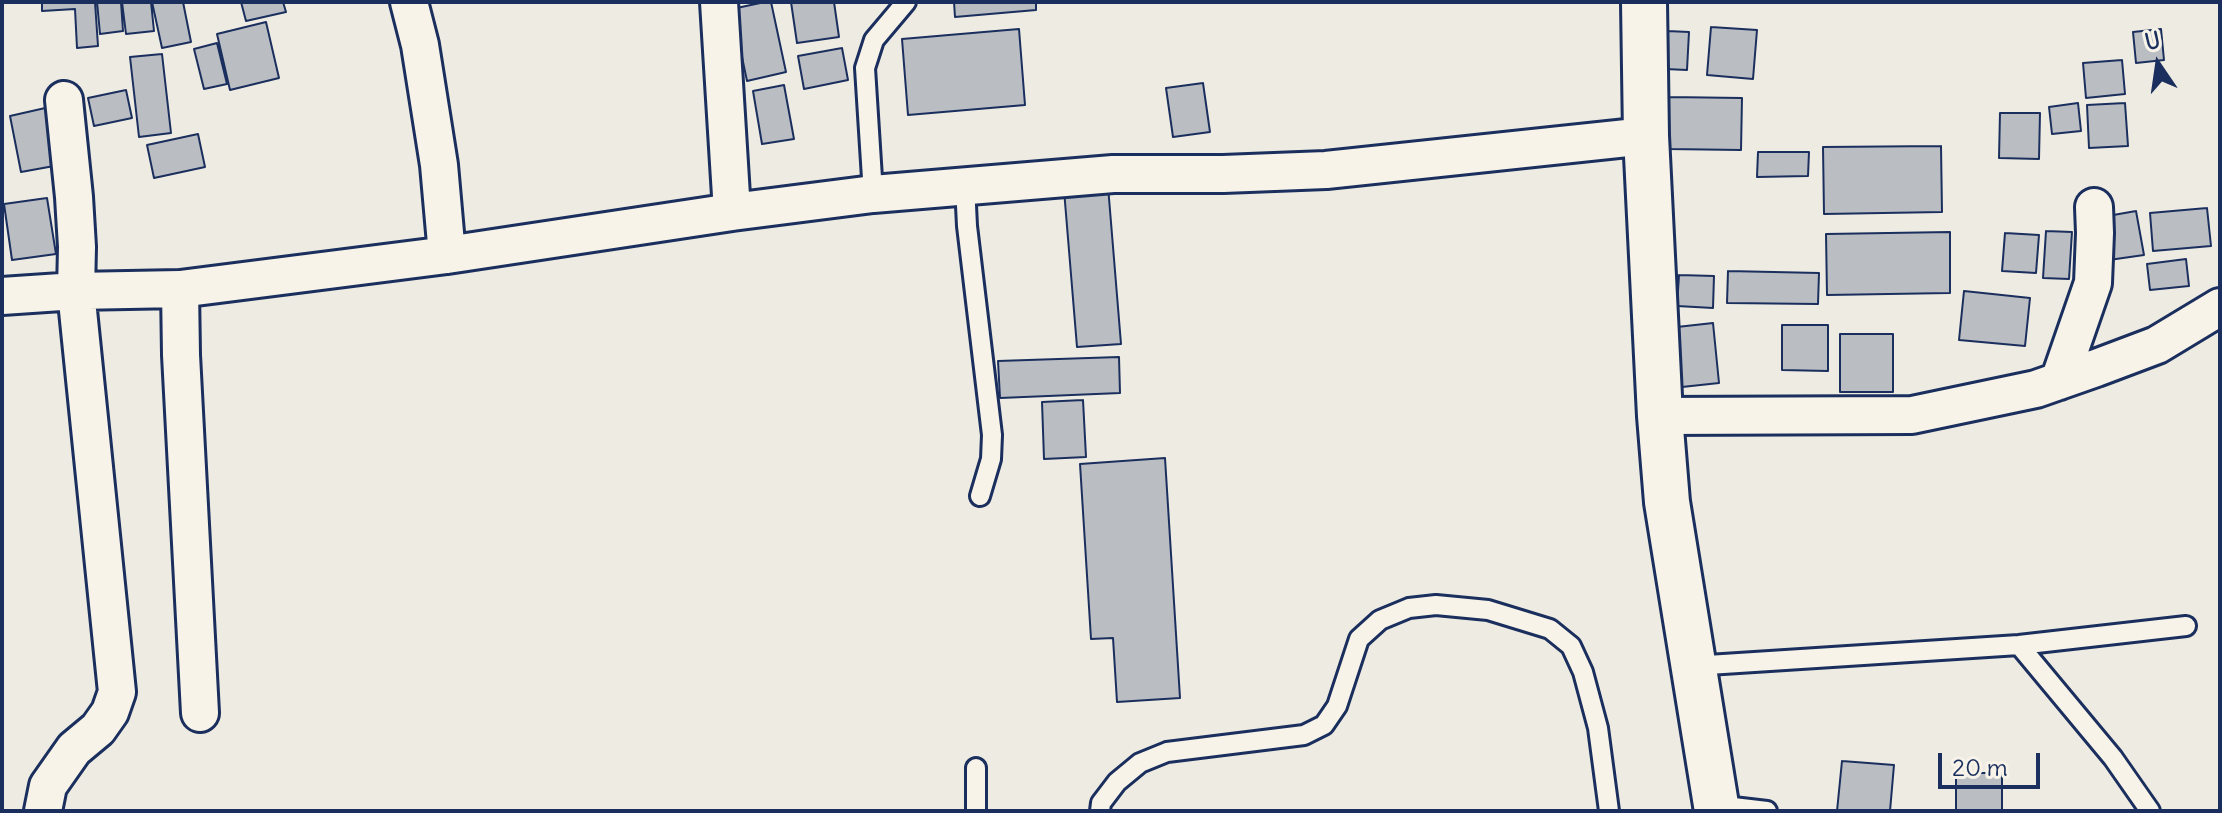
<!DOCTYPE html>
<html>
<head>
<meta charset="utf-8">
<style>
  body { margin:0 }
  #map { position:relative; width:2222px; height:813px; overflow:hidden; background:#eeebe2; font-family:Delius,sans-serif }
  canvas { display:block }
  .frame { position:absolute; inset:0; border:4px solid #1b2f5e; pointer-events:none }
  .north { position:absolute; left:2118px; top:24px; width:80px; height:80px; -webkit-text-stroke:6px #f7f3e8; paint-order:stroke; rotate:347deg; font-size:22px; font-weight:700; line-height:32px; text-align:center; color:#1b2f5e }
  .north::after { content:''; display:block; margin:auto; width:28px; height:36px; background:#1b2f5e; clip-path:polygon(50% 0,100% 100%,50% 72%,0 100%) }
  .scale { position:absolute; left:1938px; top:753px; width:102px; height:36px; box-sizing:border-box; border:4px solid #1b2f5e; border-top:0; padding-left:10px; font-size:24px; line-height:28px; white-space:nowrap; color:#1b2f5e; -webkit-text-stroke:6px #f7f3e8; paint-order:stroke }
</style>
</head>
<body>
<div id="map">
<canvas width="2222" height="813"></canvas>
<div class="frame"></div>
<div class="north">U</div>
<div class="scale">20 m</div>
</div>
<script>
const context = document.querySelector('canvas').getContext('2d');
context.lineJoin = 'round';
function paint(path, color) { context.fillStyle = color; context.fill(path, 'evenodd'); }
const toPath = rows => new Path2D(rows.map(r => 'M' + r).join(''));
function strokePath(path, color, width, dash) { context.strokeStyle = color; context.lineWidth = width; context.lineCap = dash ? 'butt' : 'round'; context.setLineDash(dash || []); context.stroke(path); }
const building = toPath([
  [42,2,95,2,98,46,77,48,75,9,42,11,42,2],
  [97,2,121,2,123,31,100,34,97,2],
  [122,2,151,2,154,31,126,34,122,2],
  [152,2,183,2,191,42,162,48,152,2],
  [241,2,283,2,286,12,246,21,241,2],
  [765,2,771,2,786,72,747,81,732,9,765,2],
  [791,2,834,2,839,37,797,43,791,2],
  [954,2,1036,2,1036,10,955,17,954,2],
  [266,22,279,78,230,90,217,34,266,22],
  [1711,27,1757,30,1753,79,1707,75,1711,27],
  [1019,29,1025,105,908,115,902,39,1019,29],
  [2161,29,2164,60,2136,63,2133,32,2161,29],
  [1667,31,1689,32,1687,70,1665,69,1667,31],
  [217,43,227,84,204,89,194,49,217,43],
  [842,48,848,80,804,89,798,56,842,48],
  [162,54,171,133,139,137,130,57,162,54],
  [2122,60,2125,94,2086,98,2083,63,2122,60],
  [1203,83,1210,132,1173,137,1166,88,1203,83],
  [784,85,794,139,762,144,753,91,784,85],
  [126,90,132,118,94,126,88,98,126,90],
  [1669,97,1742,98,1741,150,1668,149,1669,97],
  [2078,103,2081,131,2052,134,2049,107,2078,103],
  [2125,103,2128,146,2089,148,2087,105,2125,103],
  [54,106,65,164,21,172,10,116,54,106],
  [2000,113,2040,113,2039,159,1999,158,2000,113],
  [198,134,205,167,154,178,147,145,198,134],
  [1941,146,1942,212,1824,214,1823,147,1941,146],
  [1758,152,1809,152,1808,176,1757,177,1758,152],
  [1108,186,1121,344,1077,347,1064,190,1108,186],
  [47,198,56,254,12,260,4,204,47,198],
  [2207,208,2211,246,2153,251,2150,213,2207,208],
  [2136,211,2144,255,2109,260,2102,217,2136,211],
  [2046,231,2072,232,2069,279,2043,278,2046,231],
  [1950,232,1950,293,1827,295,1826,234,1950,232],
  [2005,233,2039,235,2036,273,2002,271,2005,233],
  [2186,259,2189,286,2150,290,2147,264,2186,259],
  [1728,271,1819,273,1818,304,1727,303,1728,271],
  [1679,275,1714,276,1713,308,1677,306,1679,275],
  [1964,291,2030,298,2025,346,1959,340,1964,291],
  [1713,323,1719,383,1682,387,1677,327,1713,323],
  [1782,325,1828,325,1828,371,1782,370,1782,325],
  [1840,334,1893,334,1893,392,1840,392,1840,334],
  [1119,357,1120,393,1000,398,998,361,1119,357],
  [1083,400,1086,457,1044,459,1042,402,1083,400],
  [1165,458,1180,698,1117,702,1113,638,1091,639,1080,464,1165,458],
  [1842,761,1894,765,1890,811,1837,811,1842,761],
  [1956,773,2002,773,2002,811,1956,811,1956,773]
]);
paint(building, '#babdc2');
strokePath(building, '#1b2f5e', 2);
const service = toPath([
  [965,185,967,226,992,435,991,459,980,496],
  [873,194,865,68,874,40,906,2],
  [2019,645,2113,758,2150,811],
  [1692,666,2019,645,2186,626],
  [976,768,976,811],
  [1716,805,1767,811],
  [1100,811,1101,803,1117,782,1140,763,1167,752,1304,735,1324,725,1337,706,1359,639,1380,620,1409,608,1436,605,1488,610,1550,629,1571,646,1583,672,1598,728,1609,811]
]);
const minor = toPath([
  [409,2,420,45,439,165,447,255],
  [719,2,732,212],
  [180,289,181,355,200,713],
  [2,296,76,291,180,289,447,255,732,212,873,194,1113,174,1223,174,1326,170,1646,136],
  [2059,381,2093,283,2095,233,2094,207],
  [1660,416,1912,415,2036,389,2096,368,2157,345,2220,307],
  [43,811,48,786,74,749,98,729,110,712,117,692,76,291,77,247,74,197,64,100]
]);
const tertiary = toPath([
  [1644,2,1646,136,1660,416,1667,502,1717,811]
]);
strokePath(service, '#1b2f5e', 24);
strokePath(minor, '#1b2f5e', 42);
strokePath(tertiary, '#1b2f5e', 50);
strokePath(service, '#f7f3e8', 18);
strokePath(minor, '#f7f3e8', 36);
strokePath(tertiary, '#f7f3e8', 44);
</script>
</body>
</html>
